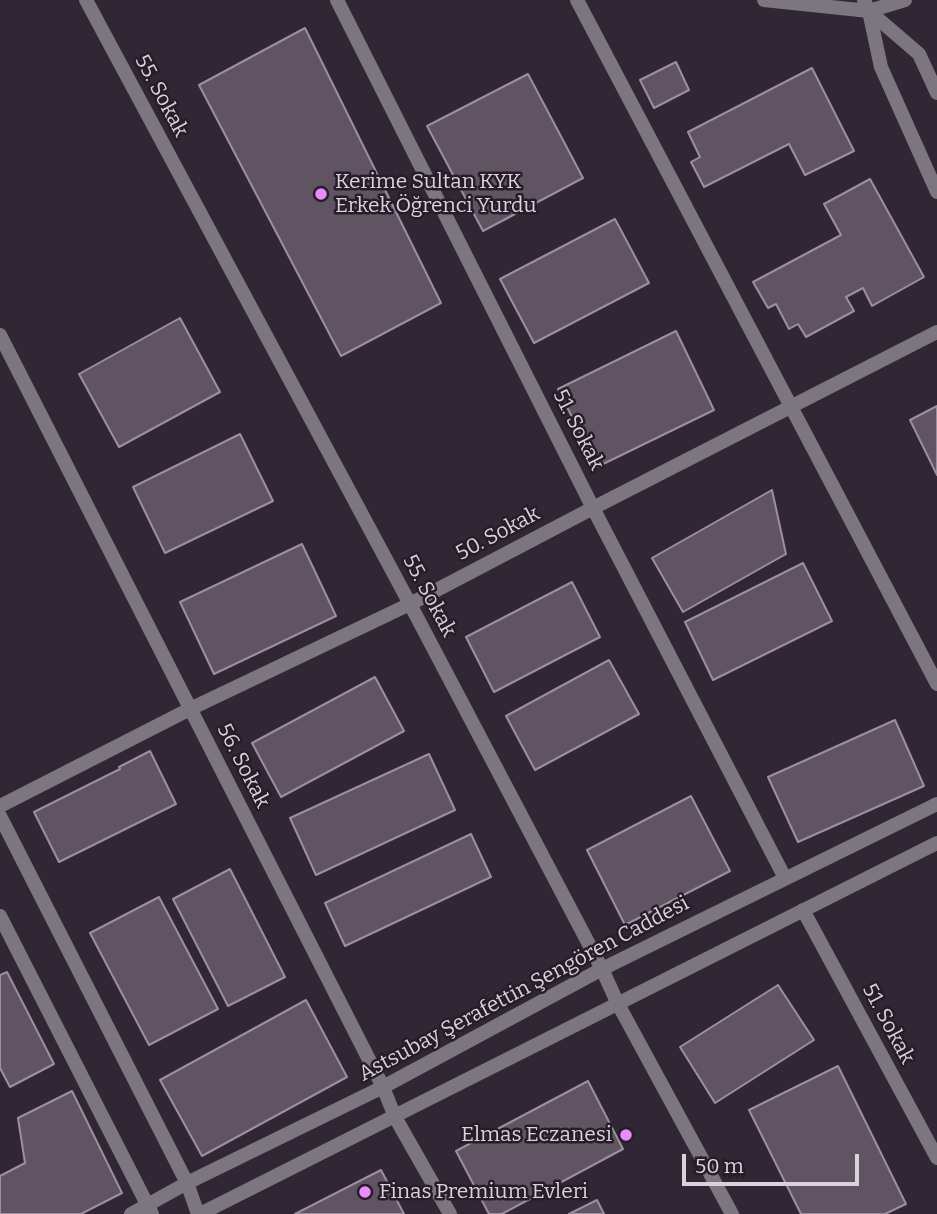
<!DOCTYPE html>
<html>
<head>
<meta charset="utf-8">
<style>
  body { margin:0 }
  #map { position:relative; width:937px; height:1214px; overflow:hidden; background:#312634; font-family:Bitter,serif }
  canvas { display:block }
  .scale { position:absolute; left:682px; top:1154px; width:177px; height:32px; box-sizing:border-box; border:4px solid #d9d2da; border-top:0; padding-left:9px; font-size:21px; line-height:24px; white-space:nowrap; color:#d9d2da; -webkit-text-stroke:5px #271d29; paint-order:stroke }
</style>
</head>
<body>
<div id="map">
<canvas width="937" height="1214"></canvas>
<div class="scale">50 m</div>
</div>
<script>
const context = document.querySelector('canvas').getContext('2d');
context.lineJoin = 'round';
function paint(path, color) { context.fillStyle = color; context.fill(path, 'evenodd'); }
const toPath = rows => new Path2D(rows.map(r => 'M' + r).join(''));
function strokePath(path, color, width, dash) { context.strokeStyle = color; context.lineWidth = width; context.lineCap = dash ? 'butt' : 'round'; context.setLineDash(dash || []); context.stroke(path); }
function write(font, color, halo, rows, align = 'center') {
  context.font = font + ' Bitter,serif'; context.lineWidth = 5; context.setLineDash([]); context.textBaseline = 'middle'; context.strokeStyle = halo; context.fillStyle = color; for (const [text, x, y, turn = 0] of rows) {
    context.save(); context.translate(x, y); context.rotate((+turn || 0) * Math.PI / 180); context.textAlign = isNaN(turn) ? turn : align; if (halo) context.strokeText(text, 0, 0); context.fillText(text, 0, 0); context.restore();
  }
}
const building = toPath([
  [305,28,441,303,341,356,199,85,305,28],
  [676,62,689,90,654,108,640,80,676,62],
  [812,68,854,151,805,175,789,144,704,187,691,162,700,157,688,132,812,68],
  [528,74,583,178,483,231,427,126,528,74],
  [870,179,924,277,872,306,863,288,846,297,854,311,806,337,798,324,789,329,776,304,768,308,753,282,841,235,824,204,870,179],
  [615,219,649,283,534,343,500,279,615,219],
  [180,318,220,392,119,447,79,374,180,318],
  [676,331,714,410,597,467,558,389,676,331],
  [937,406,937,475,910,420,937,406],
  [240,434,273,501,165,553,133,487,240,434],
  [772,490,786,554,683,612,652,558,772,490],
  [302,544,336,616,214,674,180,602,302,544],
  [803,563,832,621,713,680,685,622,803,563],
  [572,582,600,637,494,692,466,637,572,582],
  [609,660,639,714,535,770,506,716,609,660],
  [375,677,404,731,281,797,252,743,375,677],
  [895,720,924,786,798,842,768,777,895,720],
  [150,751,176,804,59,862,34,812,120,769,119,767,150,751],
  [429,754,455,810,316,875,290,818,429,754],
  [691,796,730,871,625,925,587,850,691,796],
  [471,834,491,877,345,946,325,903,471,834],
  [230,869,285,977,228,1006,173,899,230,869],
  [159,897,218,1009,149,1045,90,933,159,897],
  [7,972,54,1064,10,1087,0,1068,0,975,7,972],
  [778,985,814,1040,715,1103,680,1047,778,985],
  [306,1000,347,1077,202,1156,160,1080,306,1000],
  [838,1066,906,1204,885,1214,801,1214,749,1110,838,1066],
  [588,1081,623,1149,502,1214,489,1214,456,1151,588,1081],
  [72,1091,122,1193,81,1214,0,1214,0,1176,25,1163,18,1118,72,1091],
  [381,1170,404,1214,295,1214,381,1170],
  [597,1200,604,1214,569,1214,597,1200]
]);
paint(building, '#605463');
strokePath(building, '#9c8fa0', 2);
strokePath(toPath([
  [86,0,410,604,602,969,618,1004,732,1214],
  [337,0,593,508,785,878],
  [577,0,937,684],
  [764,0,869,11,905,0],
  [864,0,869,11,881,67,937,192],
  [869,11,919,54,937,93],
  [0,335,383,1087,395,1117,450,1214],
  [0,806,190,709,410,604,593,508,937,332],
  [0,816,187,1183,198,1214],
  [803,910,937,1158],
  [0,916,152,1214],
  [131,1214,187,1183,383,1087,602,969,937,804],
  [200,1214,937,843]
]), '#7c777e', 14);
for (const [x, y, r, color] of [
  [321,194,7,"#e98dfe"],
  [626,1135,7,"#e98dfe"],
  [365,1192,7,"#e98dfe"]
]) { const dot = new Path2D(); dot.arc(x, y, r, 0, 2 * Math.PI); context.fillStyle = color; context.fill(dot); strokePath(dot, '#271d29', 2.5); }
write('21px', '#d9d2da', '#271d29', [
  ["55. Sokak",161,96,62],
  ["51. Sokak",578,430,63],
  ["50. Sokak",498,534,-28],
  ["55. Sokak",429,596,62],
  ["56. Sokak",243,766,63],
  ["Astsubay Şerafettin Şengören Caddesi",524,989,-28],
  ["51. Sokak",888,1024,62]
]);
write('21px', '#d9d2da', '#271d29', [
  ["Kerime Sultan KYK",335,182],
  ["Erkek Öğrenci Yurdu",335,206],
  ["Elmas Eczanesi",612,1135,"right"],
  ["Finas Premium Evleri",379,1192]
], 'left');
</script>
</body>
</html>
